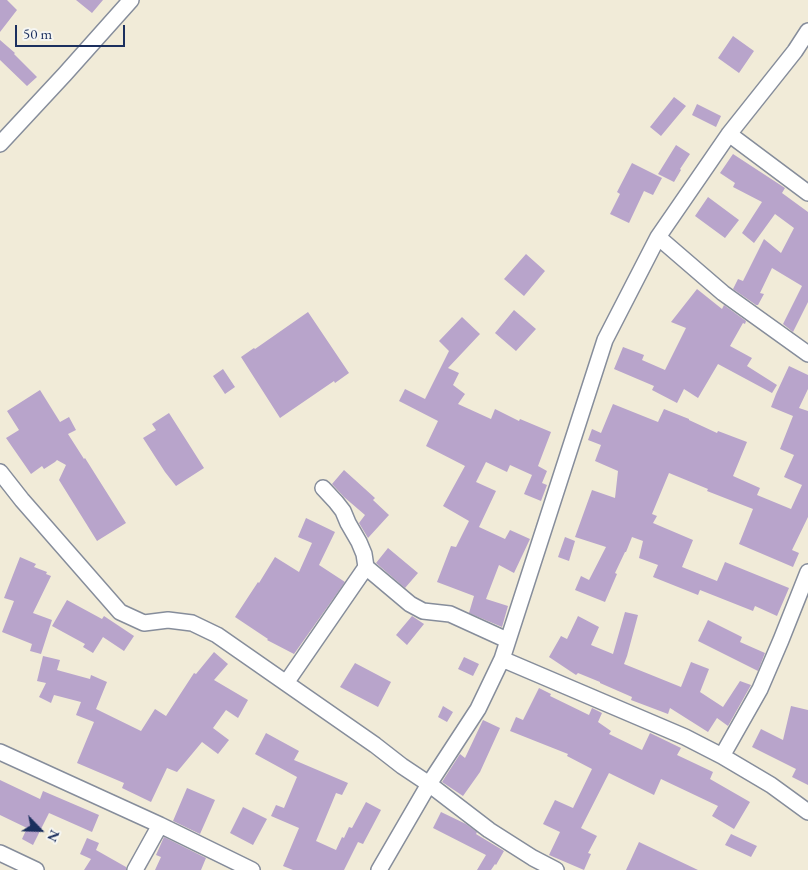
<!DOCTYPE html>
<html>
<head>
<meta charset="utf-8">
<style>
  body { margin:0 }
  #map { position:relative; width:808px; height:870px; overflow:hidden; background:#f1ebd8; font-family:"EB Garamond",serif }
  canvas { display:block }
  .north { position:absolute; left:15px; top:805px; width:50px; height:50px; -webkit-text-stroke:4px #f6f6f2; paint-order:stroke; rotate:114deg; font-size:14px; font-weight:700; line-height:20px; text-align:center; color:#1b2f5e }
  .north::after { content:''; display:block; margin:auto; width:18px; height:22px; background:#1b2f5e; clip-path:polygon(50% 0,100% 100%,50% 72%,0 100%) }
  .scale { position:absolute; left:15px; top:25px; width:110px; height:22px; box-sizing:border-box; border:2px solid #1b2f5e; border-top:0; padding-left:6px; font-size:15px; line-height:18px; white-space:nowrap; color:#1b2f5e; -webkit-text-stroke:4px #f6f6f2; paint-order:stroke }
</style>
</head>
<body>
<div id="map">
<canvas width="808" height="870"></canvas>
<div class="north">N</div>
<div class="scale">50 m</div>
</div>
<script>
const context = document.querySelector('canvas').getContext('2d');
context.lineJoin = 'round';
function paint(path, color) { context.fillStyle = color; context.fill(path, 'evenodd'); }
const toPath = rows => new Path2D(rows.map(r => 'M' + r).join(''));
function strokePath(path, color, width, dash) { context.strokeStyle = color; context.lineWidth = width; context.lineCap = dash ? 'butt' : 'round'; context.setLineDash(dash || []); context.stroke(path); }
paint(toPath([
  [0,0,7,0,17,10,0,32],
  [76,0,103,0,92,13],
  [733,36,754,51,739,73,718,58],
  [0,40,15,53,14,54,37,77,27,86,0,60],
  [674,97,686,106,661,136,650,127],
  [697,104,721,116,716,127,692,115],
  [676,145,690,154,680,169,681,170,674,182,658,174],
  [733,154,785,188,782,193,808,212,808,302,793,332,783,324,802,286,772,268,760,293,764,294,758,305,756,305,733,289,738,279,743,281,764,239,781,253,794,228,775,214,754,243,742,233,762,202,733,187,735,183,720,173],
  [632,163,662,178,653,195,644,191,629,223,610,214,620,194,617,192],
  [708,197,739,220,725,238,695,216],
  [526,254,545,271,524,296,504,279],
  [697,289,722,309,724,305,746,321,745,324,743,323,730,346,752,358,747,366,777,385,772,393,718,364,698,398,684,389,677,403,652,390,654,386,614,369,623,347,644,355,642,360,665,370,686,328,671,322],
  [514,310,536,329,516,351,495,333],
  [308,312,349,373,335,383,334,381,280,418,241,357,254,348,255,349],
  [462,317,480,334,448,368,459,373,453,385,465,394,458,404,491,419,495,409,519,421,520,419,551,432,538,466,547,471,542,483,547,485,541,501,524,494,532,475,510,465,507,472,486,462,476,482,496,491,479,527,505,539,510,530,530,539,514,573,499,565,486,599,508,606,502,627,469,613,474,596,437,582,451,546,456,547,469,521,443,506,465,466,426,446,438,421,399,401,405,389,425,399,449,351,439,341],
  [789,366,808,375,808,389,799,408,808,411,808,517,792,550,799,553,793,567,739,544,753,509,707,491,708,489,669,473,652,514,657,516,653,523,693,540,682,567,717,581,725,562,789,588,777,616,755,606,753,611,700,590,698,595,653,577,658,565,639,558,643,541,632,537,626,552,625,552,615,573,617,574,605,602,575,590,581,576,589,580,606,547,575,537,592,490,615,498,618,471,595,461,601,445,588,440,592,429,601,433,613,404,658,422,664,409,689,419,689,420,717,433,718,431,747,442,733,476,760,488,757,495,791,509,802,485,784,477,794,455,780,449,793,416,771,407,776,394],
  [223,369,235,387,225,394,213,376],
  [40,390,60,422,69,417,76,430,68,434,84,459,85,458,126,523,97,541,59,480,66,465,57,460,55,462,44,469,42,466,31,474,6,438,19,430,7,411],
  [169,413,204,468,176,486,165,472,143,438,156,430,152,424],
  [344,470,375,498,373,500,389,515,368,538,359,523,365,515,344,497,332,484],
  [306,518,335,532,319,565,345,582,294,654,267,640,268,639,235,617,258,582,259,583,275,557,299,572,312,543,298,537],
  [565,537,575,541,569,561,558,557],
  [388,548,418,573,405,588,376,563],
  [20,557,36,564,34,567,47,572,46,574,51,576,33,613,52,620,41,654,30,651,32,644,2,632,14,601,4,598],
  [67,600,102,619,104,616,134,636,124,651,103,637,93,653,83,647,85,644,52,626],
  [625,612,638,615,627,656,624,664,681,687,691,662,709,669,700,692,723,707,740,681,751,685,728,726,717,718,708,732,670,708,668,714,631,700,632,697,600,683,600,682,578,673,576,675,549,657,561,636,567,639,578,616,599,627,591,645,613,654],
  [412,616,424,624,407,645,396,635],
  [708,620,742,637,740,642,765,653,758,671,698,641],
  [214,652,228,664,214,680,248,700,238,718,226,710,213,728,229,740,218,754,202,742,177,772,167,768,151,802,122,788,124,783,77,763,94,722,76,715,81,702,54,695,51,703,39,697,46,683,37,681,43,656,60,660,57,670,90,679,91,675,107,682,96,709,141,731,155,709,166,716,194,673,196,674],
  [464,657,479,664,473,676,458,669],
  [355,663,391,682,378,707,340,687],
  [539,688,551,694,550,696,589,715,592,708,602,713,598,722,611,731,609,734,642,750,650,733,681,748,677,755,713,772,710,779,750,802,734,829,712,816,718,806,661,779,654,795,609,773,581,828,597,836,588,853,591,854,584,870,549,855,560,832,543,824,555,800,573,808,592,769,567,756,568,754,510,731,516,717,523,720],
  [443,706,453,712,447,722,438,717],
  [791,706,808,710,808,785,792,777,796,769,752,747,761,729,783,740],
  [483,720,500,728,480,772,463,796,442,782,460,754,465,758],
  [266,733,299,751,294,760,348,783,342,795,336,793,316,841,336,850,342,837,344,838,349,827,352,828,366,802,381,810,363,844,358,842,344,870,293,870,283,866,299,828,271,816,276,805,284,808,297,777,255,754],
  [0,780,40,799,43,791,99,815,92,832,49,813,33,845,22,839,27,828,0,815],
  [187,788,215,800,200,834,173,821],
  [243,807,267,819,253,845,230,833],
  [441,812,466,824,477,832,476,834,504,851,496,865,495,864,491,870,477,870,486,855,433,828],
  [731,834,757,846,751,857,725,845],
  [164,837,206,858,201,870,155,870,161,857,156,855],
  [87,838,99,843,96,850,126,867,126,870,84,870,91,859,80,854],
  [639,842,698,870,626,870]
]), '#b8a4cb');
const minor = toPath([
  [729,134,808,193],
  [0,144,65,74,131,0],
  [658,237,723,293,808,354],
  [0,472,22,500,120,612,144,623,168,620,192,623,217,635,375,745,402,766,429,784,489,830,533,858,556,870],
  [366,567,410,604,423,611,450,614,507,640],
  [502,659,685,737,722,756,771,785,808,812],
  [286,683,366,567,364,554,359,542,348,523,343,511,336,502,323,488],
  [0,752,160,825,252,870],
  [722,756,760,689,781,640,808,572],
  [0,853,36,870],
  [135,870,160,825],
  [379,870,429,784,478,709,502,659,605,340,658,237,729,134,795,51,808,31]
]);
strokePath(minor, '#868d9b', 18);
strokePath(minor, '#fff', 15);
</script>
</body>
</html>
